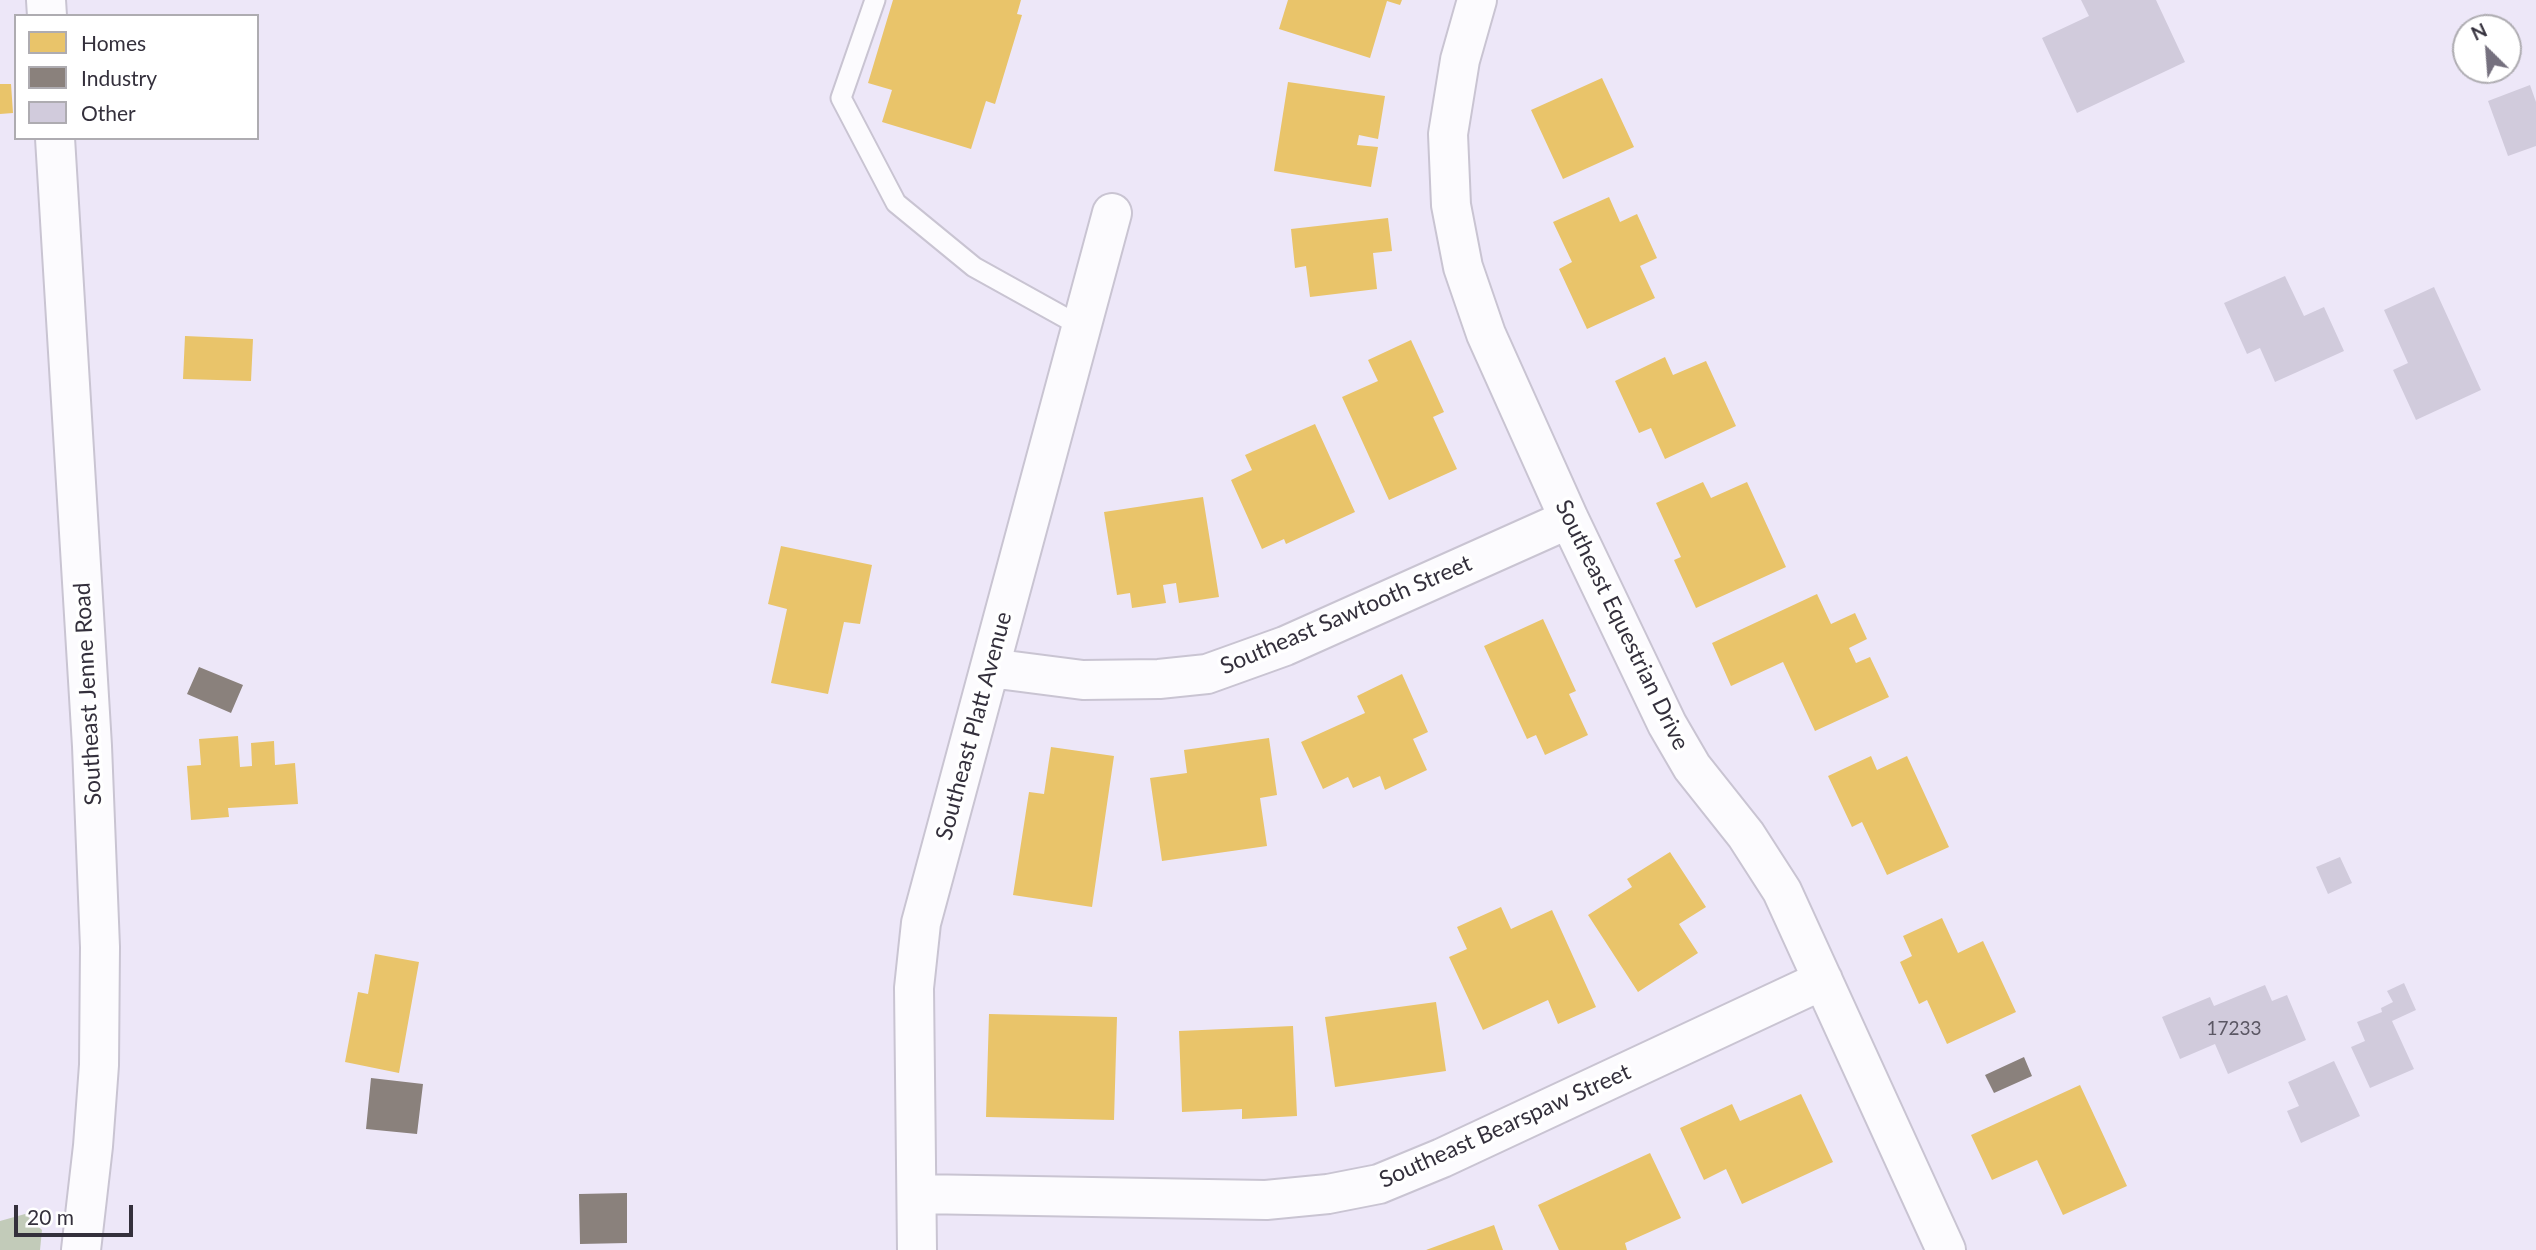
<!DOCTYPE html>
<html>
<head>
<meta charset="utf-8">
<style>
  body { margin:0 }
  #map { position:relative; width:2536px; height:1250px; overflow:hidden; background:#ede7f8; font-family:Lato,sans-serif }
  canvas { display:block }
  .legend { position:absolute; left:14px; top:14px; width:245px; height:126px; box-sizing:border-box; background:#fff; border:2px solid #aeacb1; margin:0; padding:9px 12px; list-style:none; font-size:21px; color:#34303c }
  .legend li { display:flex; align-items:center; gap:14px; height:35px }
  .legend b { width:35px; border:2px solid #aeacb1 }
  .north { position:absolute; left:2452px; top:14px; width:70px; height:70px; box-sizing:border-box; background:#fff; border:2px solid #aeacb1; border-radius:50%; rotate:335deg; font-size:19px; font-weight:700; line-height:28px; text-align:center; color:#34303c }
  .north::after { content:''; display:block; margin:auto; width:24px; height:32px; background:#75707e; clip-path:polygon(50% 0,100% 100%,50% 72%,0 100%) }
  .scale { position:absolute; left:14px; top:1205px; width:119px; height:32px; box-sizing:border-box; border:4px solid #34303c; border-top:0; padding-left:9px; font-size:21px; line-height:24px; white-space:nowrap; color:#34303c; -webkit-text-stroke:5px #fff; paint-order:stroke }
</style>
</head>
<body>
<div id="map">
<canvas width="2536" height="1250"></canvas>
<ul class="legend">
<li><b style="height:19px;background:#e9c46a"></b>Homes</li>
<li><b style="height:19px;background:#8a817c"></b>Industry</li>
<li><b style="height:19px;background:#d1cbdc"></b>Other</li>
</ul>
<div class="north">N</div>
<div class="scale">20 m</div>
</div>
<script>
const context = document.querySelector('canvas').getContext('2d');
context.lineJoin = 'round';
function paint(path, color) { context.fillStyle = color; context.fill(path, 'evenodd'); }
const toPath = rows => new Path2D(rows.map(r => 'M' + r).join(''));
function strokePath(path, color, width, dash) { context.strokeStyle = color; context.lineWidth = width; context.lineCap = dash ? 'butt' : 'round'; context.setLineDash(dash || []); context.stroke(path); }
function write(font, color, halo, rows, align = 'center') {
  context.font = font + ' Lato,sans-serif'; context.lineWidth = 7; context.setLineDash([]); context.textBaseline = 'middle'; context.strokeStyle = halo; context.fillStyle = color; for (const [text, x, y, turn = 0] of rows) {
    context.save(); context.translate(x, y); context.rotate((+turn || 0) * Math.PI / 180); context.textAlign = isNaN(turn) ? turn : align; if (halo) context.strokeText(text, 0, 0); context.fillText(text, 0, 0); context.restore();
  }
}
paint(toPath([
  [25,1214,42,1230,40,1250,0,1250,0,1221]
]), '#c2cbb9');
paint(toPath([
  [893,0,1021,0,1017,14,1022,15,995,104,986,101,971,149,882,122,892,90,868,83],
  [1288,0,1402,0,1400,5,1387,1,1370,58,1279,29],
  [1602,78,1634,147,1563,179,1531,110],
  [1288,82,1385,96,1378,139,1359,135,1357,145,1378,147,1371,187,1274,171],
  [0,84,11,84,13,113,0,114],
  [1609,197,1620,222,1637,214,1657,258,1640,266,1655,298,1587,329,1559,269,1572,262,1553,222],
  [1388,218,1392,251,1373,253,1377,289,1310,297,1306,266,1295,268,1291,229],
  [185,336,253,339,251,381,183,379],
  [1411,340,1444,412,1433,417,1457,469,1389,500,1342,397,1378,381,1368,360],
  [1665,357,1673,375,1706,361,1736,426,1665,459,1651,428,1639,433,1615,381],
  [1315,424,1355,512,1286,544,1284,539,1262,549,1231,480,1252,470,1245,455],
  [1703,482,1711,498,1747,482,1786,567,1696,608,1674,560,1681,557,1656,503],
  [1203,497,1219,597,1179,603,1176,583,1163,585,1166,603,1132,608,1130,593,1117,595,1104,512],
  [781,546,872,565,860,624,844,622,828,694,771,683,787,609,768,604],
  [1817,594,1831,624,1855,613,1867,639,1849,648,1856,663,1870,657,1889,697,1815,731,1783,662,1731,686,1712,643],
  [1543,619,1576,691,1569,694,1588,735,1545,755,1536,735,1527,739,1484,646],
  [1402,674,1428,732,1413,739,1427,770,1385,790,1380,776,1353,788,1348,777,1323,789,1301,742,1365,713,1357,696],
  [238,736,240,767,252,766,251,743,274,741,275,765,295,763,298,804,228,808,229,817,191,820,187,766,201,765,199,739],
  [1269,738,1277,795,1260,798,1267,846,1162,861,1150,778,1187,773,1184,750],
  [1051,747,1114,756,1092,907,1013,895,1029,792,1044,794],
  [1871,756,1877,770,1907,756,1949,847,1887,875,1862,822,1852,827,1828,776],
  [1670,852,1706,907,1679,924,1698,953,1638,992,1588,915,1632,887,1627,879],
  [1501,907,1511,929,1552,910,1596,1007,1558,1024,1548,1000,1483,1030,1449,957,1467,949,1457,927],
  [1942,918,1958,953,1983,941,2016,1012,1947,1044,1927,1000,1919,1004,1900,962,1912,956,1903,936],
  [375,954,419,962,399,1073,345,1062,358,992,368,994],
  [1436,1002,1446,1071,1335,1087,1325,1017],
  [989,1014,1117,1017,1114,1120,986,1117],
  [1293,1026,1297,1116,1242,1119,1242,1109,1182,1112,1179,1031],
  [2080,1085,2127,1186,2063,1215,2037,1160,1992,1180,1971,1135],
  [1801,1094,1833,1162,1742,1204,1726,1169,1704,1180,1680,1128,1732,1104,1740,1121],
  [1650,1153,1681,1218,1625,1243,1627,1250,1559,1250,1538,1205],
  [1494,1225,1503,1250,1426,1250]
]), '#e9c46a');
paint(toPath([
  [199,667,243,685,231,713,187,694],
  [2024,1057,2032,1076,1994,1093,1985,1075],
  [371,1078,423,1084,417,1134,366,1129],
  [627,1193,627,1243,580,1244,579,1194]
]), '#8a817c');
paint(toPath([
  [2081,0,2156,0,2185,62,2077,113,2042,38,2089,16],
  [2530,85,2536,102,2536,146,2508,156,2488,101],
  [2285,276,2304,316,2324,307,2344,351,2275,382,2260,348,2247,354,2224,303],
  [2434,287,2481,390,2416,420,2393,370,2408,363,2384,310],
  [2340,857,2352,883,2328,894,2316,867],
  [2404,983,2416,1010,2392,1021,2414,1069,2370,1088,2351,1047,2365,1041,2357,1022,2382,1012,2381,1008,2393,1002,2387,991],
  [2265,985,2272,1001,2287,995,2306,1040,2228,1074,2215,1044,2180,1059,2162,1017,2210,997,2214,1006],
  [2334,1061,2360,1116,2301,1143,2287,1111,2299,1106,2288,1082]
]), '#d1cbdc');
const lane = toPath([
  [875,0,841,98,896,203,974,267,1082,327]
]);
const street = toPath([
  [1477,0,1460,60,1448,134,1451,205,1463,267,1486,334,1569,519,1667,724,1692,767,1746,835,1782,891,1946,1250],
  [990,668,1083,680,1159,679,1207,674,1285,646,1569,519],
  [918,1194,1266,1200,1328,1194,1379,1184,1442,1158,1823,980],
  [917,1250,914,988,921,923,1112,213]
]);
const primary = toPath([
  [46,0,47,16],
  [55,138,92,746,100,947,99,1065,93,1146,81,1250]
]);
strokePath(lane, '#c9c4d2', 23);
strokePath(street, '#c9c4d2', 42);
strokePath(primary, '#c9c4d2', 42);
strokePath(lane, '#fcfbfe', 19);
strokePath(street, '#fcfbfe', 38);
strokePath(primary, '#fcfbfe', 38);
write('19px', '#5b5764', null, [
  ["17233",2234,1029]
]);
write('23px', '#34303c', '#fff', [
  ["Southeast Sawtooth Street",1346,615,-23],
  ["Southeast Equestrian Drive",1622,625,64],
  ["Southeast Jenne Road",88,694,-93],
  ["Southeast Platt Avenue",974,726,-75],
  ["Southeast Bearspaw Street",1505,1126,-24]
]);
</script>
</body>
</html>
